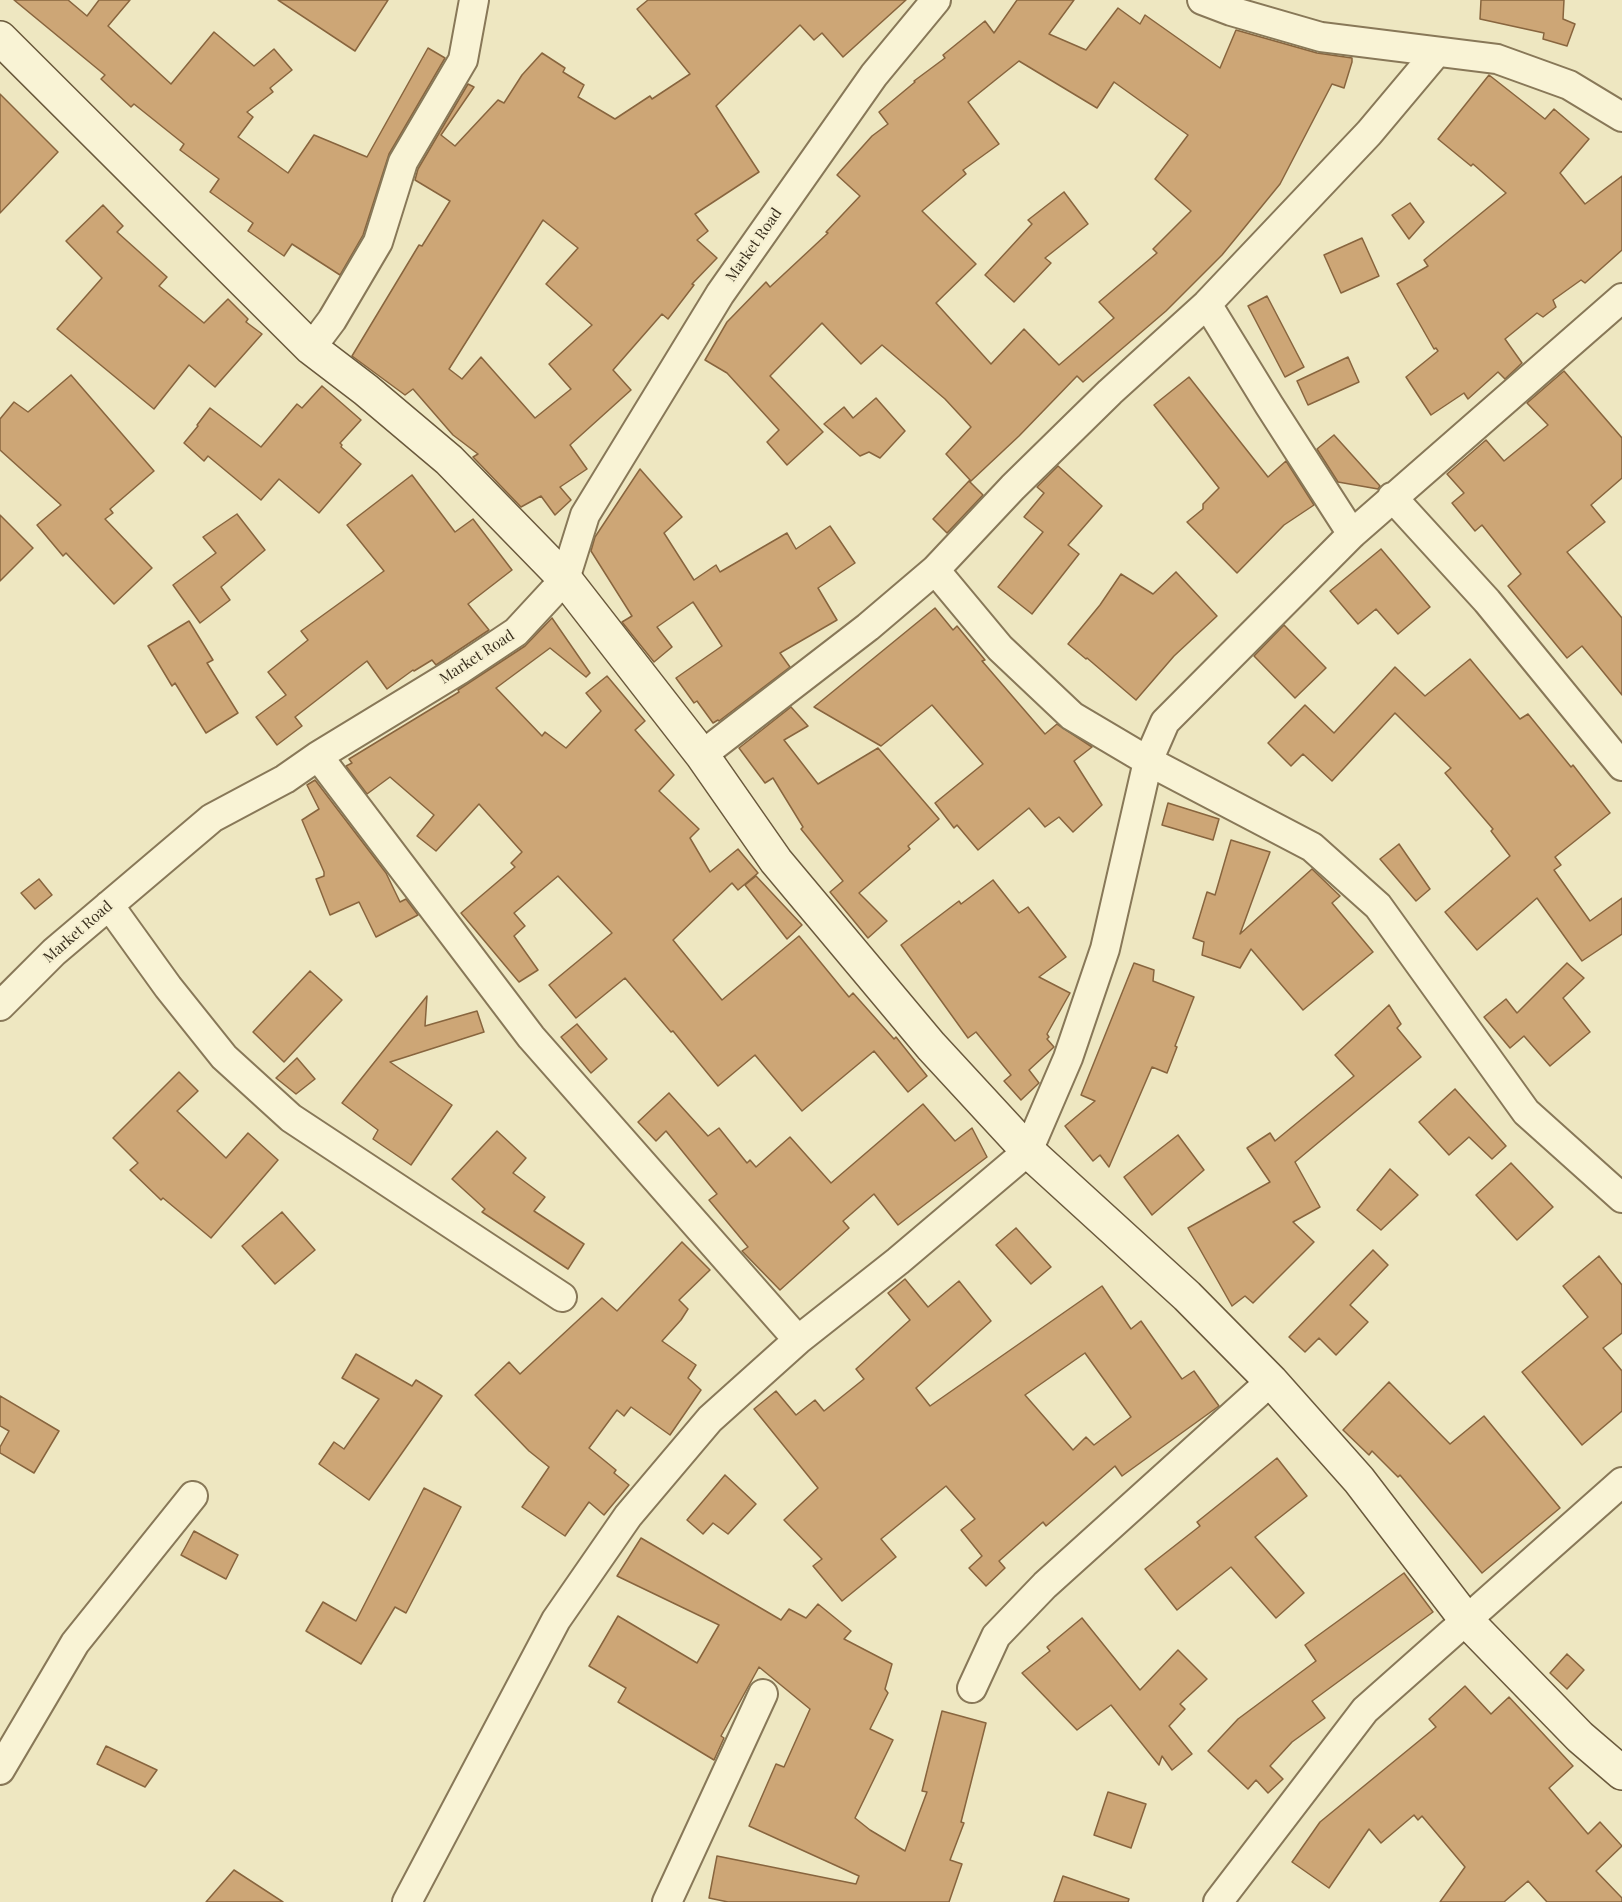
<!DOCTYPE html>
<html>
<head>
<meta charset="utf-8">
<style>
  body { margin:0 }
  canvas { display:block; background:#eee7c1 }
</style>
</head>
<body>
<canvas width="1622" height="1902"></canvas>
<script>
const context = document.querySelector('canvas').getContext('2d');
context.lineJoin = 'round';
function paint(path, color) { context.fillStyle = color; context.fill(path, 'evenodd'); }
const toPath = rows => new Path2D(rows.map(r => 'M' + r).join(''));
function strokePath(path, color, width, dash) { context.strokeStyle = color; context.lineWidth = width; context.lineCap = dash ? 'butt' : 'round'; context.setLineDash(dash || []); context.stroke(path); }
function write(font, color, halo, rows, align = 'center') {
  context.font = font + ' "Playfair Display",serif'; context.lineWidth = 4.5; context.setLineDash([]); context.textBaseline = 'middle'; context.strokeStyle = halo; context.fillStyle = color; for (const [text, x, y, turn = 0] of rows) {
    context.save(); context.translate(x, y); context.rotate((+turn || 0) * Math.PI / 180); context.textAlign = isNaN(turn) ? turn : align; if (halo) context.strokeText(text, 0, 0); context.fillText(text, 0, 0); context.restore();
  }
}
const building = toPath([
  [14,0,68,0,87,16,99,0,130,0,108,26,171,84,214,32,254,66,274,49,292,70,270,88,273,92,247,112,253,117,238,137,288,173,314,135,367,157,428,48,445,58,389,154,363,235,340,275,292,244,284,256,248,231,253,223,210,192,219,179,180,150,184,144,134,104,131,107,101,79,105,75,14,0],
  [278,0,388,0,355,51,278,0],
  [648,0,906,0,843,57,822,33,814,40,800,25,716,106,759,172,695,214,708,231,697,240,717,258,692,284,694,285,668,319,662,314,613,370,631,390,570,445,587,469,560,487,571,500,555,515,541,496,521,507,473,457,478,454,453,435,413,389,405,395,352,356,419,245,422,246,450,201,415,180,418,169,468,84,474,87,441,135,455,146,498,100,504,103,522,75,542,53,565,68,563,72,584,85,578,97,615,119,650,96,652,99,690,74,637,9,648,0],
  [543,220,578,248,546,284,592,325,549,364,571,389,535,418,481,357,462,379,449,369,543,220],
  [1017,0,1074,0,1049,34,1086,50,1118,8,1140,24,1145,15,1220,68,1236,30,1317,53,1352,58,1352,62,1344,88,1332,84,1280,184,1222,255,1166,311,1083,382,1077,376,1019,436,971,481,946,454,971,427,945,399,882,345,861,364,822,323,770,376,823,432,787,465,767,442,779,430,727,373,705,360,727,322,766,282,770,287,828,233,826,232,860,196,837,175,872,136,888,124,879,112,915,82,914,81,945,58,943,55,985,21,994,33,1017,0],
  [1019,61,1097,108,1114,82,1188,135,1155,179,1191,211,1153,249,1157,253,1099,302,1114,318,1059,365,1024,329,991,364,936,303,976,264,922,211,966,174,963,170,999,144,968,102,1019,61],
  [1481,0,1564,0,1563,19,1575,24,1567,46,1543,39,1544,33,1480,19,1481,0],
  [1489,75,1545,119,1554,109,1589,139,1560,173,1585,204,1622,176,1622,250,1585,283,1581,280,1553,300,1556,307,1543,317,1537,313,1505,339,1522,363,1505,379,1498,372,1468,399,1464,393,1431,415,1406,377,1438,351,1436,348,1434,349,1397,284,1428,266,1424,260,1506,193,1473,164,1471,166,1438,139,1489,75],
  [0,94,58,152,0,213,0,94],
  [1064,192,1088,224,1045,258,1051,263,1014,302,985,275,1032,224,1028,220,1064,192],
  [1410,203,1424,222,1409,239,1392,215,1410,203],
  [103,205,123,226,117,232,167,277,159,286,204,323,228,299,248,319,246,322,262,334,215,387,189,365,154,409,57,329,102,278,66,241,103,205],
  [1362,238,1379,276,1341,293,1324,255,1362,238],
  [1267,296,1304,367,1285,377,1248,306,1267,296],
  [1348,357,1359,382,1308,405,1297,381,1348,357],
  [1564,371,1622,438,1622,478,1591,505,1605,522,1567,552,1622,618,1622,695,1582,646,1567,658,1508,586,1521,574,1482,525,1475,531,1452,503,1464,493,1447,474,1486,440,1504,461,1548,425,1527,403,1564,371],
  [71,375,154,471,110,509,113,513,105,519,152,568,114,604,66,553,63,556,37,525,61,505,0,450,0,419,14,402,28,412,71,375],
  [1189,377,1268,477,1286,461,1314,505,1284,525,1237,573,1187,522,1203,509,1203,504,1219,488,1154,405,1189,377],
  [322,386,361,420,340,443,342,445,341,447,361,464,319,513,279,479,261,500,208,456,204,461,184,443,198,426,197,425,210,408,261,447,297,404,302,408,322,386],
  [876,398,905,431,880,458,869,452,860,456,824,424,844,407,853,418,876,398],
  [1334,435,1380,486,1378,489,1338,482,1317,449,1334,435],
  [1058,466,1102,506,1068,545,1079,554,1032,614,998,587,1043,532,1024,517,1044,493,1037,487,1058,466],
  [640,469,682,517,664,533,694,580,716,565,720,572,787,533,796,549,830,526,855,563,818,588,837,620,780,653,790,667,719,721,718,720,713,723,697,701,694,703,676,678,722,646,693,602,657,627,672,647,654,662,622,622,632,616,591,551,595,537,640,469],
  [412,475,455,532,473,519,512,570,468,604,489,630,436,665,432,660,414,671,413,670,387,689,367,661,295,717,302,726,277,745,256,717,286,695,268,672,308,640,301,631,384,571,347,525,412,475],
  [969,481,983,495,947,533,933,519,969,481],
  [237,514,265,550,221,587,230,600,200,623,173,585,216,553,203,537,237,514],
  [0,515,33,548,0,581,0,515],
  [1381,549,1430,607,1398,634,1376,609,1358,624,1330,591,1381,549],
  [1176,572,1217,616,1174,656,1136,700,1087,658,1086,659,1068,644,1100,605,1121,574,1153,594,1176,572],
  [935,608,953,630,957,626,985,660,982,661,1045,734,1057,724,1092,747,1074,761,1102,805,1073,832,1059,817,1045,827,1029,808,978,850,957,825,954,828,935,803,983,764,932,705,881,746,814,707,935,608],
  [552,618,590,673,586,677,550,648,496,688,542,736,545,732,566,748,601,711,586,693,607,676,645,721,635,730,674,775,659,791,699,829,690,838,710,872,738,849,758,873,738,890,732,883,673,940,722,1000,799,936,849,997,853,993,894,1039,896,1037,927,1076,908,1092,874,1051,802,1111,755,1055,718,1086,673,1031,671,1032,625,978,576,1018,549,985,612,933,558,876,514,913,525,926,514,936,538,970,519,982,461,913,515,867,511,863,522,852,479,804,436,851,417,836,434,815,390,777,367,794,346,766,352,763,349,759,459,692,458,690,525,646,552,618],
  [189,621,213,660,207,663,238,713,206,733,175,683,172,686,148,646,189,621],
  [1284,625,1326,668,1295,698,1254,656,1284,625],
  [1470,659,1520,719,1528,714,1571,767,1573,765,1610,813,1555,857,1561,865,1554,870,1590,921,1622,898,1622,934,1582,961,1537,898,1477,950,1445,912,1510,856,1491,831,1493,829,1445,773,1451,768,1395,713,1332,781,1303,754,1291,766,1268,743,1305,705,1334,733,1395,667,1425,696,1470,659],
  [791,707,808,726,784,740,818,784,878,748,939,819,908,846,910,849,859,893,887,921,868,938,830,892,843,881,801,829,803,827,773,778,765,783,739,748,791,707],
  [315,780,386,873,400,902,406,899,418,915,376,937,359,902,330,915,316,879,324,876,324,872,302,820,319,809,307,785,315,780],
  [1168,803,1219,819,1213,840,1162,825,1168,803],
  [1231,840,1270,852,1240,934,1312,869,1340,896,1332,903,1373,952,1303,1010,1251,949,1240,968,1202,955,1204,942,1193,938,1207,892,1215,895,1231,840],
  [1399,844,1430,889,1416,901,1380,859,1399,844],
  [756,876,802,925,787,939,745,885,756,876],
  [39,879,52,895,35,909,21,893,39,879],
  [993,880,1019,913,1028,907,1066,957,1039,977,1070,993,1047,1034,1049,1037,1047,1039,1054,1047,1029,1070,1039,1083,1021,1100,1004,1081,1011,1075,976,1032,968,1038,901,945,959,901,961,904,993,880],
  [1134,963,1154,970,1153,981,1194,997,1175,1046,1177,1047,1167,1073,1152,1067,1109,1167,1100,1155,1093,1161,1065,1126,1095,1101,1081,1095,1134,963],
  [1567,963,1584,978,1563,998,1590,1032,1550,1066,1524,1036,1510,1048,1484,1017,1506,999,1517,1013,1567,963],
  [310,971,342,1000,284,1062,253,1032,310,971],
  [427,996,425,1026,477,1011,484,1032,390,1062,452,1105,411,1165,373,1139,378,1130,342,1103,427,996],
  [1389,1005,1401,1024,1397,1028,1421,1057,1295,1162,1320,1207,1293,1222,1314,1242,1253,1303,1245,1296,1232,1306,1188,1228,1270,1182,1247,1148,1270,1133,1275,1141,1354,1076,1335,1055,1389,1005],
  [577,1024,607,1059,591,1073,561,1037,577,1024],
  [297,1058,315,1079,296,1094,276,1078,297,1058],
  [179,1072,198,1091,177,1111,226,1158,248,1133,278,1160,211,1238,163,1198,161,1200,130,1170,138,1163,113,1138,179,1072],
  [1455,1089,1506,1146,1492,1159,1469,1137,1449,1155,1419,1122,1455,1089],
  [669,1093,708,1136,719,1128,747,1163,750,1160,756,1167,790,1137,831,1183,923,1104,955,1141,972,1128,987,1157,898,1225,874,1194,843,1221,849,1228,780,1290,742,1251,748,1247,709,1200,717,1194,666,1131,656,1141,638,1122,669,1093],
  [497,1131,526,1158,513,1173,545,1197,534,1211,584,1244,568,1269,482,1212,485,1209,452,1179,497,1131],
  [1178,1135,1204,1170,1152,1215,1124,1177,1178,1135],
  [1511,1163,1553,1207,1517,1240,1476,1195,1511,1163],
  [1390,1169,1418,1195,1381,1230,1357,1210,1390,1169],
  [282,1212,315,1250,275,1284,242,1246,282,1212],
  [1016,1228,1051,1267,1031,1284,996,1245,1016,1228],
  [682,1242,710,1270,679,1300,688,1309,681,1320,662,1341,696,1365,688,1378,701,1390,670,1435,631,1407,624,1416,617,1410,589,1448,616,1470,614,1473,629,1485,604,1515,589,1502,565,1536,522,1507,549,1467,529,1451,475,1395,509,1362,520,1374,602,1298,617,1311,682,1242],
  [1373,1250,1388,1265,1350,1305,1368,1322,1336,1355,1319,1338,1305,1352,1289,1337,1373,1250],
  [1599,1256,1622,1285,1622,1333,1603,1348,1622,1371,1622,1411,1582,1445,1522,1372,1588,1317,1563,1286,1599,1256],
  [905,1279,928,1307,959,1281,991,1321,916,1388,930,1406,1102,1286,1131,1329,1141,1321,1182,1379,1194,1371,1219,1406,1122,1476,1115,1466,1046,1526,1043,1522,999,1561,1005,1568,986,1586,969,1568,982,1556,961,1530,975,1519,946,1486,881,1539,896,1557,842,1601,813,1566,822,1559,784,1520,818,1488,754,1409,776,1391,796,1415,815,1400,824,1411,864,1379,856,1369,910,1320,888,1293,905,1279],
  [1085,1353,1131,1417,1094,1445,1086,1437,1073,1450,1025,1395,1085,1353],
  [356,1354,412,1386,416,1380,442,1396,369,1500,319,1464,334,1442,344,1449,379,1399,342,1378,356,1354],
  [1389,1382,1450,1444,1484,1416,1560,1508,1482,1573,1400,1475,1398,1477,1372,1451,1369,1455,1343,1430,1389,1382],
  [0,1396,59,1431,34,1473,0,1453,0,1447,9,1431,0,1426,0,1396],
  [1277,1458,1307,1496,1255,1537,1304,1593,1276,1618,1231,1567,1177,1610,1145,1569,1200,1526,1197,1522,1277,1458],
  [725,1475,756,1504,728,1534,713,1523,703,1534,687,1520,725,1475],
  [424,1488,461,1507,406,1613,395,1607,361,1664,306,1631,323,1602,356,1621,424,1488],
  [194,1531,238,1555,226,1579,181,1555,194,1531],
  [641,1538,781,1620,789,1609,806,1618,818,1604,851,1631,844,1639,892,1664,885,1689,888,1693,870,1729,893,1740,855,1818,870,1830,905,1851,927,1792,922,1791,942,1711,986,1723,961,1822,964,1823,950,1860,962,1864,949,1902,728,1902,709,1898,717,1856,856,1884,859,1876,749,1826,776,1764,784,1767,810,1709,759,1667,721,1736,724,1738,714,1760,618,1702,626,1688,589,1666,618,1616,697,1663,719,1625,617,1576,641,1538],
  [1404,1573,1433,1612,1312,1701,1325,1718,1292,1742,1270,1766,1283,1779,1268,1793,1256,1780,1248,1789,1208,1751,1238,1719,1316,1661,1305,1645,1404,1573],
  [1082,1618,1140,1690,1178,1650,1207,1679,1180,1704,1185,1709,1169,1726,1192,1754,1172,1770,1162,1756,1159,1765,1111,1705,1077,1730,1022,1673,1050,1651,1047,1647,1082,1618],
  [1567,1654,1584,1670,1567,1689,1550,1673,1567,1654],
  [1465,1686,1491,1714,1509,1697,1573,1766,1549,1788,1588,1834,1600,1822,1622,1846,1596,1871,1622,1898,1622,1902,1547,1902,1528,1881,1504,1902,1440,1902,1465,1867,1422,1816,1418,1820,1414,1815,1381,1843,1369,1829,1329,1888,1292,1862,1320,1822,1436,1727,1429,1719,1465,1686],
  [106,1746,157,1770,145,1787,97,1764,106,1746],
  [1108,1792,1146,1804,1131,1848,1094,1835,1108,1792],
  [234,1870,283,1902,206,1902,234,1870],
  [1063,1876,1129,1899,1128,1902,1054,1902,1063,1876]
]);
paint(building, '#cda676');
strokePath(building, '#88653e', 1.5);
const street = toPath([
  [1202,0,1231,11,1321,37,1497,59,1569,85,1622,117],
  [1207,304,1269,405,1352,534],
  [311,348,332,320,378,242,403,162,463,60,474,0],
  [1392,497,1487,601,1622,766],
  [935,570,1000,648,1072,716,1148,761,1312,847,1378,906,1526,1112,1622,1198],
  [702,755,868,627,935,570,1013,487,1110,392,1207,304,1369,133,1437,52],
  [318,756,531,1037,798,1340],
  [109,905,168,987,224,1057,291,1118,562,1297],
  [0,1006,54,952,212,818,285,779,318,756,459,670,516,632,565,579,585,515,720,294,874,75,936,0],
  [972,1688,996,1636,1045,1585,1271,1381],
  [0,1770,75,1643,193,1496],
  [407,1902,556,1620,628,1516,710,1419,798,1340,898,1261,1028,1151,1068,1058,1105,949,1148,761,1165,722,1352,534,1622,298],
  [667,1902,763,1694],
  [1218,1902,1365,1710,1622,1482]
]);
const secondary = toPath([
  [0,38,311,348,366,390,449,460,565,579,702,755,776,861,931,1046,1028,1151,1187,1296,1271,1381,1359,1480,1467,1621,1580,1737,1622,1773]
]);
strokePath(street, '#887858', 32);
strokePath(secondary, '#6a593c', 36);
strokePath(street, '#f9f3d5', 28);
strokePath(secondary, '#f9f3d5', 33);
write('15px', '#382e1d', '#f6f0d1', [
  ["Market Road",754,245,-55],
  ["Market Road",477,657,-33],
  ["Market Road",78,932,-41]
]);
</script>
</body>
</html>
